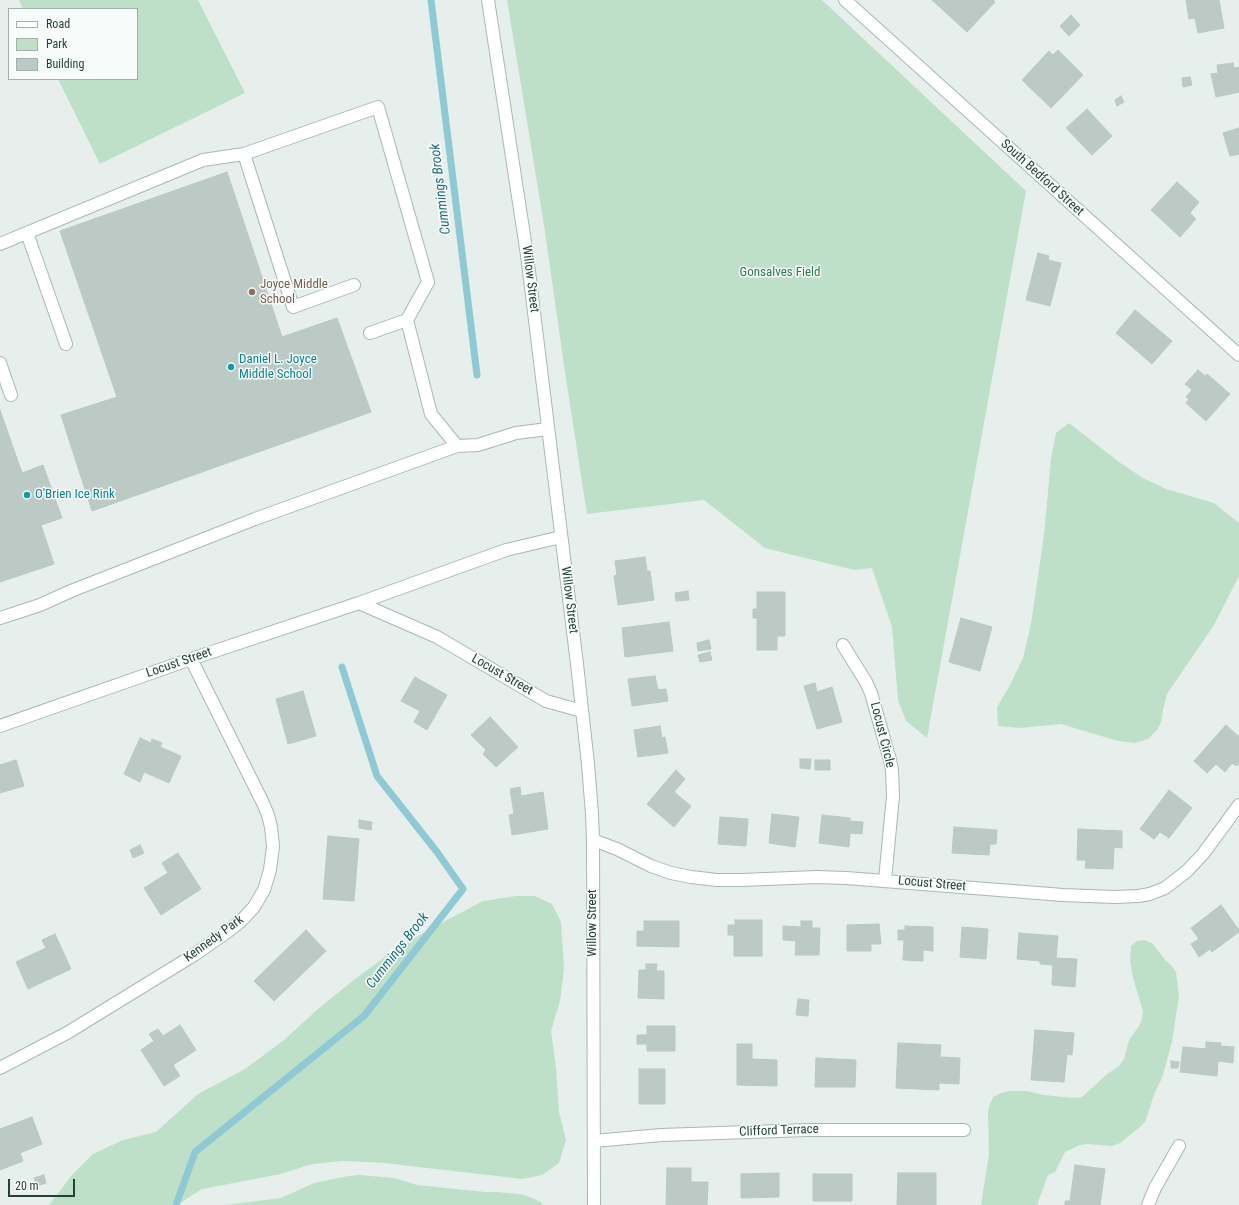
<!DOCTYPE html>
<html>
<head>
<meta charset="utf-8">
<style>
  body { margin:0 }
  #map { position:relative; width:1239px; height:1205px; overflow:hidden; background:#e6efeb; font-family:"Roboto Condensed",sans-serif }
  canvas { display:block }
  .legend { position:absolute; left:8px; top:8px; width:130px; height:72px; box-sizing:border-box; background:#f7fbf9; border:1px solid #a3b1ad; margin:0; padding:5px 7px; list-style:none; font-size:12px; color:#24423a }
  .legend li { display:flex; align-items:center; gap:8px; height:20px }
  .legend b { width:20px; border:1px solid #a3b1ad }
  .scale { position:absolute; left:8px; top:1179px; width:67px; height:18px; box-sizing:border-box; border:2px solid #24423a; border-top:0; padding-left:5px; font-size:12px; line-height:14px; white-space:nowrap; color:#24423a; -webkit-text-stroke:3px #f7fbf9; paint-order:stroke }
</style>
</head>
<body>
<div id="map">
<canvas width="1239" height="1205"></canvas>
<ul class="legend">
<li><b style="height:5px;background:#fff"></b>Road</li>
<li><b style="height:11px;background:#bfe0c8"></b>Park</li>
<li><b style="height:11px;background:#bbcac4"></b>Building</li>
</ul>
<div class="scale">20 m</div>
</div>
<script>
const context = document.querySelector('canvas').getContext('2d');
context.lineJoin = 'round';
function paint(path, color) { context.fillStyle = color; context.fill(path, 'evenodd'); }
const toPath = rows => new Path2D(rows.map(r => 'M' + r).join(''));
function strokePath(path, color, width, dash) { context.strokeStyle = color; context.lineWidth = width; context.lineCap = dash ? 'butt' : 'round'; context.setLineDash(dash || []); context.stroke(path); }
function write(font, color, halo, rows, align = 'center') {
  context.font = font + ' "Roboto Condensed",sans-serif'; context.lineWidth = 3; context.setLineDash([]); context.textBaseline = 'middle'; context.strokeStyle = halo; context.fillStyle = color; for (const [text, x, y, turn = 0] of rows) {
    context.save(); context.translate(x, y); context.rotate((+turn || 0) * Math.PI / 180); context.textAlign = isNaN(turn) ? turn : align; if (halo) context.strokeText(text, 0, 0); context.fillText(text, 0, 0); context.restore();
  }
}
paint(toPath([
  [19,0,198,0,245,93,100,164,58,79,137,79,137,9,23,9],
  [507,0,822,0,1026,191,927,738,906,721,898,700,892,627,872,568,854,570,765,548,704,500,587,514,566,379,544,225],
  [1069,423,1119,462,1143,478,1166,489,1214,503,1239,523,1239,576,1214,625,1167,694,1163,710,1161,722,1157,730,1148,739,1135,743,1118,741,1061,724,1020,728,998,726,997,707,1009,687,1023,658,1031,624,1044,535,1051,459,1056,433],
  [516,896,535,896,552,904,561,922,564,969,560,1001,551,1031,556,1067,559,1112,566,1140,559,1163,542,1175,523,1179,384,1163,343,1161,312,1164,281,1174,202,1189,177,1205,49,1205,72,1175,93,1154,123,1140,156,1132,198,1094,245,1069,284,1040,318,1009,355,979,393,951,428,930,483,901],
  [1144,940,1152,943,1166,961,1172,966,1176,972,1179,996,1172,1042,1162,1078,1155,1092,1145,1122,1140,1127,1120,1143,1112,1146,1088,1144,1080,1145,1065,1152,1055,1172,1048,1175,1037,1205,981,1205,989,1154,988,1112,990,1104,993,1097,1001,1093,1010,1091,1027,1091,1043,1095,1075,1098,1082,1097,1106,1075,1119,1066,1124,1059,1129,1040,1139,1026,1142,1019,1143,1011,1133,978,1130,961,1131,946,1137,941],
  [359,1175,394,1178,417,1185,485,1192,497,1192,519,1194,530,1197,541,1202,543,1205,225,1205,281,1198,314,1183,348,1176]
]), '#bfe0c8');
strokePath(toPath([
  [431,0,477,375],
  [176,1205,195,1152,364,1016,463,889,437,852,377,776,342,667]
]), '#8ec9d4', 7);
const building = toPath([
  [932,0,993,0,995,2,967,32,932,0],
  [1186,0,1219,0,1224,28,1198,33,1195,18,1189,19,1186,0],
  [1071,15,1080,25,1069,36,1060,26,1071,15],
  [1058,50,1083,75,1051,108,1022,80,1049,51,1053,55,1058,50],
  [1233,63,1234,68,1239,67,1239,92,1216,97,1211,74,1218,73,1217,65,1233,63],
  [1190,77,1192,85,1183,87,1182,78,1190,77],
  [1121,96,1124,102,1117,106,1115,100,1121,96],
  [1087,109,1112,136,1092,155,1066,128,1087,109],
  [1239,128,1239,154,1230,156,1223,133,1239,128],
  [227,172,282,337,337,318,371,412,92,511,61,415,117,397,60,231,227,172],
  [1177,182,1199,202,1190,213,1196,219,1180,237,1151,210,1177,182],
  [1038,253,1049,256,1048,260,1061,263,1050,306,1026,300,1038,253],
  [1135,310,1172,341,1152,364,1116,333,1135,310],
  [1198,370,1205,376,1207,374,1230,394,1206,421,1186,403,1189,399,1186,397,1192,390,1185,384,1198,370],
  [0,410,22,473,43,465,62,518,41,525,54,564,0,582,0,410],
  [645,557,647,571,650,571,654,600,618,605,614,576,617,575,615,561,645,557],
  [688,591,689,600,676,601,675,593,688,591],
  [757,592,785,592,785,636,777,636,777,650,757,650,757,618,753,618,753,609,757,609,757,592],
  [961,618,992,627,980,671,949,662,961,618],
  [669,622,673,651,625,657,622,628,669,622],
  [709,640,711,649,698,651,697,643,709,640],
  [710,652,712,660,700,662,698,655,710,652],
  [655,676,658,690,666,689,668,701,632,706,628,679,655,676],
  [415,677,447,695,427,730,414,722,420,711,401,701,415,677],
  [815,683,817,692,832,687,842,722,817,729,804,686,815,683],
  [303,691,316,736,288,744,276,699,303,691],
  [490,717,518,747,496,767,483,754,486,750,471,735,490,717],
  [1226,725,1239,737,1239,763,1236,766,1232,763,1225,772,1216,764,1207,773,1194,761,1226,725],
  [660,726,662,738,665,737,668,753,638,757,634,730,660,726],
  [140,738,151,743,152,739,162,743,160,747,181,756,169,783,144,772,140,782,124,774,140,738],
  [800,759,811,759,810,769,800,768,800,759],
  [16,760,24,786,0,793,0,765,16,760],
  [815,760,830,760,830,770,815,770,815,760],
  [676,770,685,779,674,792,691,806,674,827,647,804,676,770],
  [520,787,521,796,543,792,548,829,512,835,509,815,514,814,510,789,520,787],
  [1169,790,1192,808,1169,838,1160,832,1154,839,1140,829,1169,790],
  [772,814,799,817,795,847,769,843,772,814],
  [822,815,850,818,850,821,863,822,862,834,850,833,849,847,819,843,822,815],
  [720,817,748,819,746,846,718,844,720,817],
  [359,820,372,822,371,830,359,828,359,820],
  [954,827,997,830,996,844,990,844,989,855,952,853,954,827],
  [1078,829,1122,831,1122,848,1114,847,1113,869,1085,868,1086,860,1077,860,1078,829],
  [328,836,359,839,354,901,323,899,328,836],
  [140,845,144,853,133,858,130,850,140,845],
  [178,853,201,889,161,915,144,888,168,873,162,863,178,853],
  [1221,905,1239,930,1239,932,1212,952,1210,949,1199,957,1191,944,1199,939,1191,928,1221,905],
  [735,920,762,920,762,956,734,956,734,935,728,935,728,925,735,925,735,920],
  [644,921,679,921,679,947,637,946,637,931,644,931,644,921],
  [801,921,812,921,812,928,820,928,819,955,795,955,796,941,783,940,783,926,801,927,801,921],
  [879,924,881,944,871,944,871,951,847,951,847,925,879,924],
  [905,926,933,927,933,951,923,950,923,961,903,960,904,940,898,940,898,930,905,930,905,926],
  [962,927,988,929,986,959,960,957,962,927],
  [306,930,326,951,274,1001,254,981,306,930],
  [1019,933,1058,936,1056,958,1077,959,1075,987,1052,985,1053,965,1040,964,1040,961,1017,959,1019,933],
  [55,934,71,969,28,989,16,962,46,948,42,940,55,934],
  [646,964,657,964,656,971,664,971,664,999,638,998,639,970,646,970,646,964],
  [798,999,809,1000,808,1016,796,1015,798,999],
  [180,1025,196,1050,173,1065,180,1076,164,1086,141,1050,154,1041,149,1034,158,1029,163,1036,180,1025],
  [647,1026,675,1026,675,1051,647,1051,647,1044,637,1044,637,1035,647,1035,647,1026],
  [1035,1030,1074,1033,1072,1055,1067,1054,1064,1082,1031,1080,1035,1030],
  [1206,1042,1221,1043,1220,1046,1234,1047,1233,1063,1218,1061,1217,1076,1180,1072,1183,1047,1206,1049,1206,1042],
  [898,1043,941,1045,940,1057,960,1058,959,1084,939,1083,939,1090,896,1088,898,1043],
  [737,1044,752,1044,752,1059,777,1060,777,1086,737,1085,737,1044],
  [816,1058,856,1060,855,1087,815,1087,816,1058],
  [1171,1061,1179,1062,1178,1068,1171,1068,1171,1061],
  [639,1069,665,1069,665,1104,639,1104,639,1069],
  [32,1117,42,1144,20,1153,23,1161,0,1170,0,1129,32,1117],
  [1075,1165,1105,1169,1100,1205,1065,1205,1065,1201,1070,1201,1075,1165],
  [667,1168,691,1168,691,1182,708,1182,707,1205,666,1205,667,1168],
  [779,1173,779,1197,741,1198,741,1174,779,1173],
  [898,1173,936,1173,936,1205,897,1205,898,1173],
  [813,1174,852,1174,852,1201,813,1201,813,1174],
  [44,1175,46,1183,37,1186,34,1178,44,1175]
]);
paint(building, '#bbcac4');
strokePath(building, '#b8c9c2', 1);
const service = toPath([
  [27,233,66,344],
  [0,244,203,160,244,154],
  [354,285,293,307,244,154,378,107,428,282,407,320,431,414,457,446],
  [370,333,407,320],
  [0,363,11,395],
  [0,618,40,605,71,591,255,519,457,446,478,445,516,433,548,429]
]);
const minor = toPath([
  [845,0,1239,355],
  [359,603,437,637,546,701,582,711],
  [843,645,866,682,871,693,890,760,892,770,893,796,885,880],
  [0,726,191,659,359,603,506,550,561,537],
  [593,840,617,849,651,866,671,873,691,877,717,880,741,880,817,877,846,878,1063,895,1114,897,1138,896,1150,894,1165,888,1187,871,1203,854,1239,805],
  [0,1068,67,1033,194,955,227,932,241,921,254,907,264,890,270,870,273,846,271,827,268,815,262,801,191,659],
  [594,1141,661,1135,807,1130,964,1130],
  [1148,1205,1155,1188,1179,1146]
]);
const tertiary = toPath([
  [488,0,527,255,577,664,588,764,592,814,593,840,594,1205]
]);
strokePath(service, '#a8b8b2', 14);
strokePath(minor, '#a8b8b2', 14);
strokePath(tertiary, '#a8b8b2', 14);
strokePath(service, '#fff', 12);
strokePath(minor, '#fff', 12);
strokePath(tertiary, '#fff', 12);
for (const [x, y, r, color] of [
  [252,292,4,"#8d6e63"],
  [231,367,4,"#0f9aa8"],
  [27,495,4,"#0f9aa8"]
]) { const dot = new Path2D(); dot.arc(x, y, r, 0, 2 * Math.PI); context.fillStyle = color; context.fill(dot); strokePath(dot, '#f7fbf9', 1.5); }
write('13px', '#24423a', '#f7fbf9', [
  ["South Bedford Street",1042,178,42],
  ["Willow Street",530,279,83],
  ["Willow Street",569,600,83],
  ["Locust Street",179,663,-19],
  ["Locust Street",502,675,30],
  ["Locust Circle",882,735,76],
  ["Locust Street",932,884,5],
  ["Willow Street",593,923,-90],
  ["Kennedy Park",214,939,-36],
  ["Clifford Terrace",779,1131,-2]
]);
write('13px', '#2d7a4b', '#f7fbf9', [
  ["Gonsalves Field",780,273]
]);
write('13px', '#785e54', '#f7fbf9', [
  ["Joyce Middle",260,285],
  ["School",260,300]
], 'left');
write('13px', '#0d838f', '#f7fbf9', [
  ["Daniel L. Joyce",239,360],
  ["Middle School",239,375],
  ["O'Brien Ice Rink",35,495]
], 'left');
write('italic 14px', '#1c6f80', '#f7fbf9', [
  ["Cummings Brook",441,189,-97],
  ["Cummings Brook",398,951,-52]
]);
</script>
</body>
</html>
